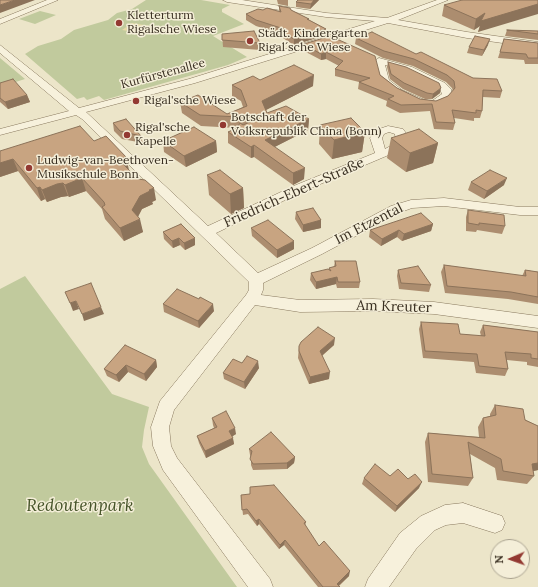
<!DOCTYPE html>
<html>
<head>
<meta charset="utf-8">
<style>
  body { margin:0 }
  #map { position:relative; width:538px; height:587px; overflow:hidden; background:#ece5c9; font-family:Lora,serif }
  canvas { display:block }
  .north { position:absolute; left:490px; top:539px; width:40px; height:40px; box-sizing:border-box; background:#f4eed8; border:1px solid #a9a28f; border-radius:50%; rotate:268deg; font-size:11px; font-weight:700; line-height:16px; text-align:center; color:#392f21 }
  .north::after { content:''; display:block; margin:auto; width:14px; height:18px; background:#933932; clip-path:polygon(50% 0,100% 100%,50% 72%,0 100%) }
</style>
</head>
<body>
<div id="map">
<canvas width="538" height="587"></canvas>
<div class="north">N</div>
</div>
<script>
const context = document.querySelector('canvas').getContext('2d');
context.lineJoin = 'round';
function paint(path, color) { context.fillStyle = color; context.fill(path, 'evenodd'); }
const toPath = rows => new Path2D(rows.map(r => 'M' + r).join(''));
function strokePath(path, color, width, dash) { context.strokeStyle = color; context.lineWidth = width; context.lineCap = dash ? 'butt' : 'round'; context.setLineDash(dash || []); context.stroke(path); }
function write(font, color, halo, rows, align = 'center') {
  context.font = font + ' Lora,serif'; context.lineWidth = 3; context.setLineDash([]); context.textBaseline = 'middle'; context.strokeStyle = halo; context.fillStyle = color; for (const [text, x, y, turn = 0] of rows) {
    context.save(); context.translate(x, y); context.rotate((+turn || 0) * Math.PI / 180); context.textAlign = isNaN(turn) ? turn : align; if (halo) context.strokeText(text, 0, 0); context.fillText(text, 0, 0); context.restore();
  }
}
paint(toPath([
  [146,0,201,0,230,5,222,9,222,12,244,24,213,36,247,57,228,65,104,100,99,96,87,100,84,97,77,99,25,54,38,46,61,39,74,30,108,20,117,13,132,9],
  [40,11,56,15,35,24,19,19],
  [0,58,25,79,0,87],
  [25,276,112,394,149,407,144,430,142,447,149,464,237,587,0,587,0,289]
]), '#c1ca9d');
paint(toPath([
  [132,23,156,27,147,34,122,30]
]), '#e6dba8');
const minor = toPath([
  [47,0,58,0,0,24,0,19,47,0],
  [223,0,242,0,326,13,387,18,437,0,448,0,398,20,467,32,538,42,538,48,467,38,388,23,195,83,86,112,208,226,296,185,375,153,370,138,376,130,388,126,403,129,408,136,407,144,398,151,304,191,216,233,258,273,312,248,391,206,411,200,444,198,520,207,538,207,538,215,520,215,444,206,412,208,401,212,322,254,263,283,263,290,261,295,300,300,373,299,434,302,538,316,538,328,434,314,373,311,300,312,255,305,174,410,169,427,171,446,177,458,270,579,273,587,248,587,163,470,153,446,151,427,160,401,246,295,249,290,249,282,82,119,76,115,0,135,0,129,69,111,0,53,0,45,79,108,189,79,375,21,326,17,227,2,223,0],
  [389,132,395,134,396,143,385,149,382,138,384,134,389,132],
  [379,58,412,67,445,83,451,89,452,94,446,102,434,107,419,105,396,94,380,81,374,61,379,58],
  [385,65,406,71,439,87,442,94,432,101,425,100,402,90,389,80,385,65],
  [463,503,502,516,505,523,502,530,495,533,463,523,446,525,435,530,416,549,389,587,365,587,368,579,400,533,421,516,445,505,463,503]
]);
strokePath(minor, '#88785e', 1);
paint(minor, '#f7f1dc');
paint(toPath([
  [277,0,288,0,288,6,278,4],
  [298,0,319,0,310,9,296,7,296,2],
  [538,0,478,32,480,26,474,30,442,16,444,5],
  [279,6,291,10,309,19,309,20,326,29,326,35,294,45,278,35,278,33,256,26,246,20,246,14,263,10,279,12],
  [507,30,538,31,538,40,505,36],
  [222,34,260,43,260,50,223,47],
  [330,36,397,88,420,99,436,101,448,96,453,91,452,88,446,82,413,66,383,58,355,44,356,38,416,54,473,78,502,91,500,98,483,97,482,111,480,118,474,118,474,121,454,118,455,123,453,130,434,129,430,111,400,113,386,106,387,101,358,89,359,82,335,76,335,69,339,66,326,59,321,60,304,51,304,44],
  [504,39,538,43,538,64,525,64,524,60,498,58],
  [488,45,482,56,467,53,469,47],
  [388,62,440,93,432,99,425,99,403,89,390,79,387,67],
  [260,80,313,86,266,110,267,113,309,119,308,130,274,147,304,179,293,185,254,157,251,158,228,143,228,132,237,128,201,126,182,113,180,102,227,114,243,107,241,101,232,96,232,85],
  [0,83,27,95,30,102,8,109,0,102],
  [113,123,141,136,143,143,122,139,114,131],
  [320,125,365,132,362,152,332,159,319,144],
  [391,138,438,143,433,163,406,172,387,158],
  [163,141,216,141,217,152,186,167,164,152],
  [0,151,128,170,156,200,152,202,153,204,142,209,138,217,143,232,124,241,105,219,102,209,86,191,69,197,68,196,61,197,47,202,45,199,41,201,18,171,0,177],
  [207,175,243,188,244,208,231,214,209,195],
  [471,182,504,185,484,199,468,190],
  [468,210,505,226,502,234,477,230,476,232,466,231,466,217],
  [296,212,321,220,321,228,303,232,295,219],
  [181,224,195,245,185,250,180,245,173,248,164,239,163,232],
  [433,224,431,231,402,241,397,237,381,246,369,237,370,230],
  [251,228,294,249,277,258,252,236],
  [335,261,360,282,359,288,337,288,336,284,316,289,310,280,311,273,329,270,329,268,334,267],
  [444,265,522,276,525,270,538,272,538,304,508,299,445,293,441,272],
  [398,270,431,285,429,292,399,289,397,276],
  [163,304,214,311,199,328,164,312],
  [421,322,460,334,481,336,480,332,483,325,538,332,538,367,527,365,527,362,507,360,508,369,505,376,476,373,474,362,423,358,419,329],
  [334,345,322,356,329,379,309,384,298,358,299,346],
  [156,360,157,367,146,381,128,372,119,382,107,376,104,369],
  [242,363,259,368,245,389,224,379,223,373],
  [495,405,538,426,538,470,533,471,534,476,527,484,497,480,495,468,470,454,473,478,468,486,428,482,425,442,428,433,479,437,478,427,483,418,490,416,490,414],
  [212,418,236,434,232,436,234,444,206,458,199,443,197,436,214,428,213,425],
  [249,449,295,457,294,463,287,469,253,470,251,465,251,457,250,455],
  [390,476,408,479,419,488,395,512,362,484,364,478],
  [241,495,306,522,305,526,319,546,349,576,339,586,340,587,318,587,284,545,279,549,259,524,257,526,248,514,243,515]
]), '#ac8d6f');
paint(toPath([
  [15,0,35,0,0,13,0,5],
  [314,0,319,0,310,9,311,4],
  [538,4,538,14,478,32,480,26,474,30,476,19,485,13],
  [326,29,326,35,294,45,294,39],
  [490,39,488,45,482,56,484,50],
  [326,52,326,59,321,60,321,54],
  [314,75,313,86,262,112,262,101],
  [441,88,440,93,432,99,433,94],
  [27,95,30,102,8,109,5,102],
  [309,119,308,130,265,152,265,140],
  [365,132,362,152,332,159,334,140],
  [216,141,217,152,186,167,184,156],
  [438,143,433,163,406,172,410,153],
  [254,145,254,157,251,158,251,147],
  [126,157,129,170,121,162,122,159],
  [13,159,18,171,0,177,0,163],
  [305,168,304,179,293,185,293,173],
  [82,178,86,191,69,197,65,185],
  [507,178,504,185,484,199,487,191],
  [63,183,68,196,61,197,47,202,42,190,57,184],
  [40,187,45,199,41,201,37,188],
  [154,188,156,200,152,202,153,204,142,209,135,222,140,219,143,232,124,241,120,228,140,196,149,190],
  [243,188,244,208,231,214,230,194],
  [321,220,321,228,303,232,303,225],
  [433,224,431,231,402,241,404,234],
  [399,230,397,237,381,246,382,239],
  [179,238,180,245,173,248,172,241],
  [195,238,195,245,185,250,184,243],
  [294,241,294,249,277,258,277,250],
  [337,277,336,284,316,289,316,282],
  [76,301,79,309,73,311,70,303],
  [213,304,214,311,199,328,198,321],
  [101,307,104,314,84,321,82,314],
  [335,338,334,345,319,358,320,351],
  [156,360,157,367,146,381,144,374],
  [258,361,259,368,245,389,244,382],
  [126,365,128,372,119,382,116,375],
  [330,372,329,379,309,384,310,377],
  [235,428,236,434,230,438,229,431],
  [233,438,234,444,206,458,205,451],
  [295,457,294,463,287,469,287,463],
  [538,463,538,470,525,473,532,464],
  [422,482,419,488,395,512,397,506],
  [259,519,259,524,257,526,256,521],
  [285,540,284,545,279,549,280,545],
  [350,571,349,576,337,587,337,584]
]), '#8c735a');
const building = toPath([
  [0,0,15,0,0,5,0,0],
  [298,0,314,0,311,4,296,2,298,0],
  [462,0,538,0,538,4,481,21,485,13,476,19,444,5,462,0],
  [279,6,290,8,291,10,309,19,307,19,326,29,294,39,278,30,284,29,256,20,246,14,258,9,263,10,267,8,281,12,279,6],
  [507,30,538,31,538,34,507,30],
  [254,31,260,43,222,40,222,34,254,31],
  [372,32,416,54,421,52,473,78,497,79,502,91,483,90,482,111,476,110,476,113,452,110,455,123,436,122,432,104,401,105,388,99,394,96,359,82,370,78,335,69,343,61,326,52,321,54,304,44,330,36,375,56,380,75,397,88,420,99,436,101,448,96,455,88,454,81,447,75,414,59,384,51,356,38,372,32],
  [475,36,490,39,484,50,469,47,475,36],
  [504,39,538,43,538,58,528,58,526,54,500,52,504,39],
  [388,62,406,67,439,83,441,88,433,94,427,93,404,83,391,74,388,62],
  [294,65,314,75,262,101,267,113,286,106,309,119,265,140,305,168,293,173,254,145,251,147,228,132,237,128,240,123,243,125,259,118,200,115,180,102,198,95,227,114,247,106,241,90,232,85,253,76,260,80,294,65],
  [13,79,27,95,5,102,0,98,0,83,13,79],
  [351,118,365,132,334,140,320,125,351,118],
  [126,119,141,136,120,131,113,123,126,119],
  [80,126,94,141,106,136,126,157,122,159,124,161,121,162,138,179,145,180,154,188,149,190,150,191,140,196,132,210,140,219,120,228,102,207,105,205,104,202,82,178,65,185,63,183,57,184,42,190,40,187,37,188,13,159,0,163,0,151,80,126],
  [194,127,216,141,184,156,163,141,194,127],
  [419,129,438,143,410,153,391,138,419,129],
  [220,170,243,188,230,194,207,175,220,170],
  [490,170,507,178,487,191,471,182,490,170],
  [313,208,321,220,303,225,296,212,313,208],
  [468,210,504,215,505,226,479,223,479,225,468,223,468,210],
  [421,213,433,224,404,234,399,230,382,239,370,230,421,213],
  [268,220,294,241,277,250,251,228,268,220],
  [181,224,195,238,184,243,179,238,172,241,163,232,181,224],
  [335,261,356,261,360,282,338,282,337,277,316,282,311,273,328,269,331,271,329,268,336,266,335,261],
  [444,265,526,276,525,270,538,272,538,297,511,292,447,286,444,265],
  [418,266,431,285,401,283,398,270,418,266],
  [91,283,101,307,82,314,76,301,70,303,65,292,91,283],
  [177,289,199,299,200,297,213,304,198,321,163,304,177,289],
  [421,322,458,324,460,334,485,336,483,325,538,332,538,359,531,358,531,354,505,352,508,369,479,366,477,354,425,351,421,322],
  [318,327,335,338,320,351,330,372,310,377,299,351,299,346,301,342,318,327],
  [125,345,156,360,144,374,126,365,116,375,104,369,125,345],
  [247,356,258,361,244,382,223,373,233,359,242,363,247,356],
  [495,405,523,409,525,420,538,426,538,463,532,464,534,476,503,471,501,459,468,442,473,478,432,474,428,433,485,438,483,418,496,415,495,405],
  [226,411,235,428,229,431,233,438,205,451,197,436,217,427,212,418,226,411],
  [271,432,295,457,287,463,253,464,250,459,252,451,249,449,271,432],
  [375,464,390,476,398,469,408,479,415,474,422,482,397,506,364,478,375,464],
  [274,485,306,522,304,523,319,546,324,541,350,571,337,584,340,587,323,587,285,540,280,545,259,519,256,521,247,509,242,510,241,495,250,494,250,487,274,485]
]);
paint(building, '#c8a481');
strokePath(building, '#8c735a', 1);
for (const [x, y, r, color] of [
  [119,23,4,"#933932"],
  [250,41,4,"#933932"],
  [136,101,4,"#933932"],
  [223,125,4,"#933932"],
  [127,135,4,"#933932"],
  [29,168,4,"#933932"]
]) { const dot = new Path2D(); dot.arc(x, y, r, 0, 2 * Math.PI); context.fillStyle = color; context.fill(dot); strokePath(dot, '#f4eed8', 1.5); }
write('12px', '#392f21', '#f4eed8', [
  ["Kletterturm",127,16],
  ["Rigalsche Wiese",127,30],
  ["Städt. Kindergarten",258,34],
  ["Rigal´sche Wiese",258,48],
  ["Rigal'sche Wiese",144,101],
  ["Botschaft der",231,118],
  ["Volksrepublik China (Bonn)",231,132],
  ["Rigal'sche",135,128],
  ["Kapelle",135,142],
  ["Ludwig-van-Beethoven-",37,161],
  ["Musikschule Bonn",37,175]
], 'left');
write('12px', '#392f21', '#f4eed8', [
  ["Kurfürstenallee",163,74,-15]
]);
write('14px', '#392f21', '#f4eed8', [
  ["Friedrich-Ebert-Straße",294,193,-24],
  ["Im Etzental",369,224,-27],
  ["Am Kreuter",394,307,2]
]);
write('italic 17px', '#465429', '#f4eed8', [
  ["Redoutenpark",80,506]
]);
</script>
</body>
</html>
